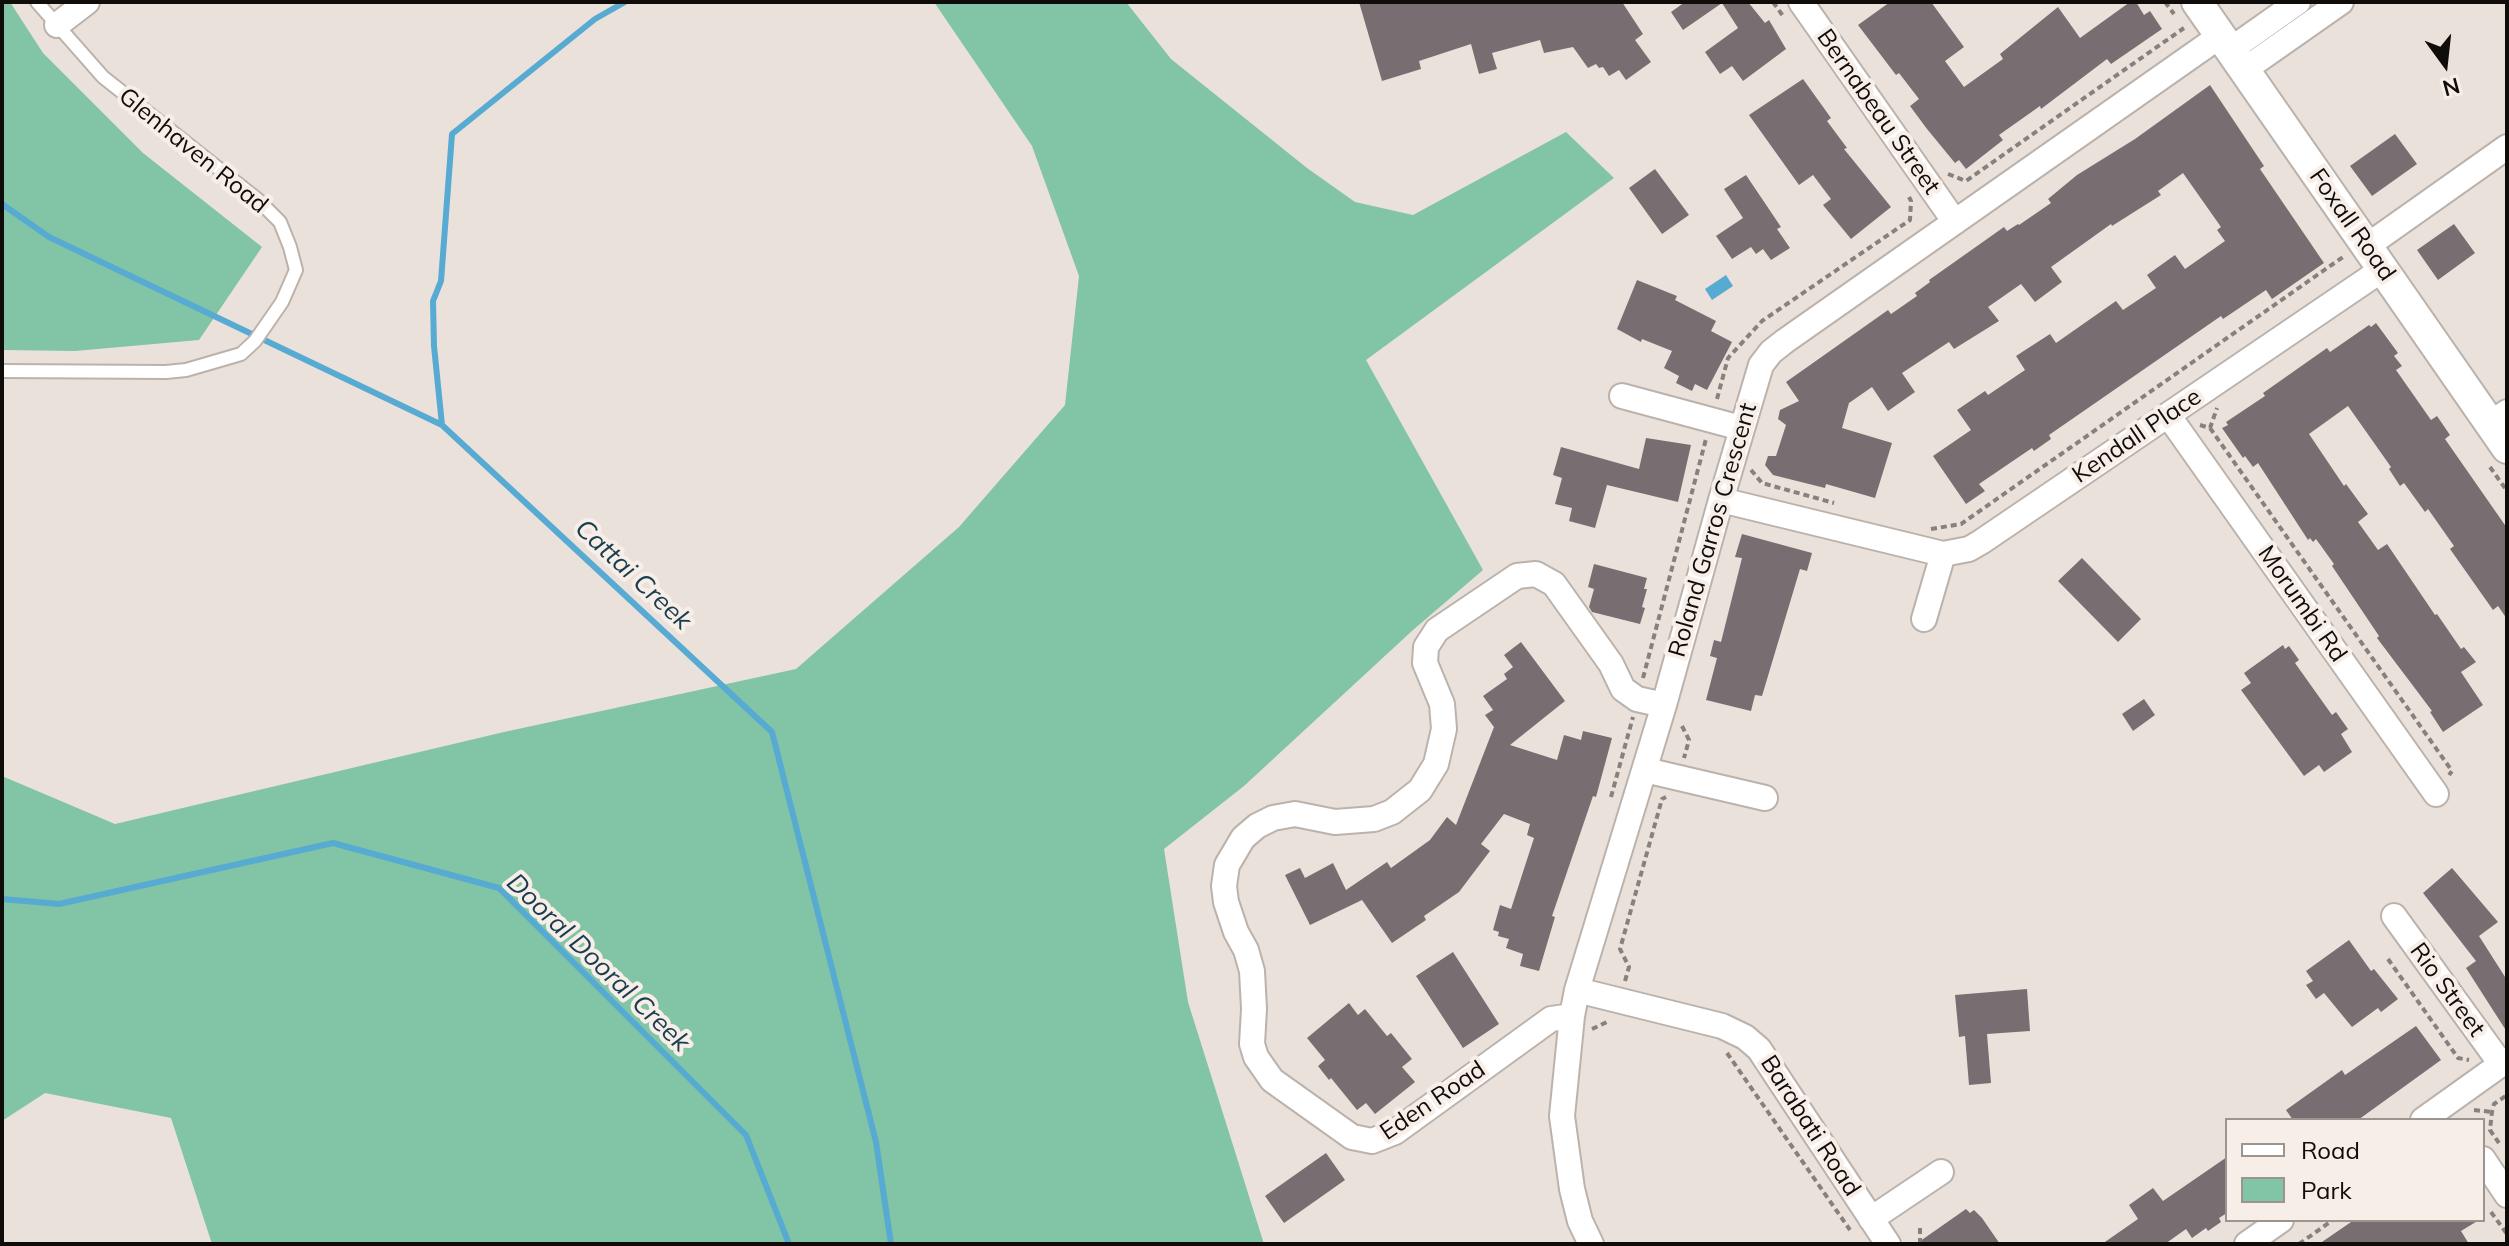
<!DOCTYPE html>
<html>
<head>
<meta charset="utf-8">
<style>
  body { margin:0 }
  #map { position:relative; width:2509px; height:1246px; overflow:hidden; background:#ebe1db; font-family:Mulish,sans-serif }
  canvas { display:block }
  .frame { position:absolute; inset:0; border:4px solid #0f0c0a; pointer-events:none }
  .legend { position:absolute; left:2225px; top:1118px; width:260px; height:104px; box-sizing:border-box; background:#f8eee8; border:2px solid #9b948f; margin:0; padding:10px 14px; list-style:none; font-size:24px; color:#0f0c0a }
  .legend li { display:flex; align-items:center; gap:16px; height:40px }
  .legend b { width:40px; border:2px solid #9b948f }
  .north { position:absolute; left:2405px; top:24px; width:80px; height:80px; -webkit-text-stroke:6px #f8eee8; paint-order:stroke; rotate:165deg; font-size:22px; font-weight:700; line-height:32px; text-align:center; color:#0f0c0a }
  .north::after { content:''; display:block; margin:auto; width:28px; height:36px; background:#0f0c0a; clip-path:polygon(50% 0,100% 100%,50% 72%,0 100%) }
</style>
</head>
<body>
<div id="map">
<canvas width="2509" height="1246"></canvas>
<div class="frame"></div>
<ul class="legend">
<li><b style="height:10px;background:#fff"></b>Road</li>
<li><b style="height:22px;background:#81c4a6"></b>Park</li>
</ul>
<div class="north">N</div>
</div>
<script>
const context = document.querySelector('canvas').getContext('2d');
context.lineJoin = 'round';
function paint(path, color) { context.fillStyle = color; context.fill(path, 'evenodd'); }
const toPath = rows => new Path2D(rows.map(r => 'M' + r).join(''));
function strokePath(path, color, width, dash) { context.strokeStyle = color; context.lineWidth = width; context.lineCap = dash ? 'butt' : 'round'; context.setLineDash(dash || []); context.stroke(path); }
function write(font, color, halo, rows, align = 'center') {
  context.font = font + ' Mulish,sans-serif'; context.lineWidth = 8; context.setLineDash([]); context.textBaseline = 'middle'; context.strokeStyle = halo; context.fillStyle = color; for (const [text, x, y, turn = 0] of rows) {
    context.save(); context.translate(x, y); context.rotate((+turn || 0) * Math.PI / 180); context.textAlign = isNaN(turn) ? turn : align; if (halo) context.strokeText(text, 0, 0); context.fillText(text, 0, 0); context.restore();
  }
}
paint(toPath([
  [2,2,10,2,43,53,143,153,262,247,199,340,75,351,2,350],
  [934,2,1126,2,1171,59,1307,168,1355,202,1413,215,1566,132,1614,178,1366,360,1483,570,1413,630,1244,786,1164,849,1188,1002,1264,1244,212,1244,171,1118,45,1093,2,1121,2,776,115,824,504,732,796,669,959,527,1065,405,1079,276,1032,146]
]), '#81c4a6');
paint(toPath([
  [1726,275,1733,286,1712,300,1705,289]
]), '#57aad1');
strokePath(toPath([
  [2,204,49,237,442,425,772,732,876,1142,891,1244],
  [442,425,434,346,433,301,441,281,452,134,595,19,625,2],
  [2,899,59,904,333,843,499,888,746,1135,789,1244]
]), '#57aad1', 6);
paint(toPath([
  [1359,2,1622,2,1643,34,1635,40,1651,62,1626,80,1619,70,1609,76,1603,67,1599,68,1596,64,1588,68,1573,47,1544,53,1540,40,1492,53,1497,69,1479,74,1471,44,1419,61,1421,69,1382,81],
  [1685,2,1748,2,1765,23,1769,20,1786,49,1743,81,1732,66,1720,74,1705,52,1738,28,1722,3,1683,30,1671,12],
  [1890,2,1931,2,1964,47,1945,61,1964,87,2003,59,2000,54,2058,7,2080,38,2130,2,2136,2,2144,15,2150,11,2162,29,2111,64,2107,59,2041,109,2040,106,1999,135,2003,140,1966,169,1959,160,1955,163,1927,129,1910,106,1919,99,1899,73,1896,75,1858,25],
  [1803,79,1831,118,1827,121,1847,148,1844,149,1891,207,1851,239,1823,205,1831,199,1813,175,1799,185,1749,115],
  [2210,85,2264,166,2260,169,2324,263,2272,299,2266,290,2223,319,2221,316,2049,435,2051,439,2034,451,2032,448,1979,484,1985,491,1966,504,1933,456,1971,430,1957,410,1985,391,1988,395,2025,370,2016,356,2050,334,2056,343,2116,301,2123,310,2156,288,2147,275,2175,255,2185,269,2225,241,2217,230,2221,227,2183,173,2158,191,2161,195,2112,226,2111,224,2051,267,2062,282,2035,302,2021,284,1988,307,1999,321,1954,349,1949,342,1902,373,1915,392,1888,411,1872,387,1849,403,1842,428,1892,443,1875,498,1826,484,1825,488,1773,475,1765,465,1768,456,1776,456,1786,425,1778,419,1780,410,1799,401,1786,382,1888,310,1891,314,1917,296,1915,293,1930,282,1929,280,2004,227,2007,231,2018,224,2019,225,2051,203,2048,199,2077,175,2135,139],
  [2395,134,2417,164,2372,196,2350,166],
  [1655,169,1689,215,1662,234,1629,188],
  [1746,175,1781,227,1777,229,1790,248,1771,260,1763,249,1756,254,1751,247,1732,259,1716,236,1743,218,1724,189],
  [2454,224,2475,253,2438,280,2417,250],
  [1637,280,1677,296,1675,300,1716,321,1711,331,1732,342,1707,390,1695,384,1692,391,1676,383,1679,376,1664,368,1672,351,1642,339,1641,342,1617,329],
  [2376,323,2398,353,2394,356,2402,366,2396,370,2431,420,2437,416,2450,435,2445,439,2507,528,2507,619,2498,606,2493,610,2450,549,2454,546,2428,509,2425,512,2404,483,2400,486,2389,469,2391,467,2348,406,2309,434,2344,486,2346,484,2368,514,2358,522,2378,550,2387,544,2435,615,2437,614,2461,649,2464,647,2476,662,2461,672,2483,705,2443,732,2430,712,2432,711,2377,638,2379,636,2332,566,2334,564,2316,539,2313,542,2310,538,2308,540,2258,463,2253,467,2245,456,2243,458,2222,428,2228,425,2226,422,2265,396,2263,393,2327,348,2330,352,2369,325,2371,327],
  [1646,438,1691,445,1678,502,1607,485,1595,528,1569,521,1572,508,1555,504,1562,478,1553,475,1561,447,1639,469],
  [1742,534,1812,553,1807,571,1800,569,1762,696,1755,695,1751,711,1706,700,1717,658,1710,656,1714,640,1721,642,1742,558,1735,557],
  [2082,558,2141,619,2118,642,2058,581],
  [1594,564,1647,578,1644,589,1647,589,1642,607,1645,608,1640,624,1592,612,1589,607,1594,589,1588,587],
  [1521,642,1565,701,1510,745,1557,760,1564,735,1581,740,1583,731,1612,738,1596,797,1593,796,1552,916,1555,917,1539,971,1520,966,1523,954,1506,948,1509,939,1498,936,1499,932,1493,930,1500,905,1511,909,1534,838,1527,835,1530,824,1504,814,1481,844,1490,851,1459,892,1424,916,1426,920,1392,943,1362,900,1310,925,1285,875,1300,868,1305,878,1333,863,1346,890,1387,862,1391,868,1430,840,1447,817,1456,825,1494,727,1485,715,1493,710,1483,696,1507,679,1504,674,1513,667,1504,655],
  [2283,645,2285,649,2289,646,2299,660,2295,663,2332,715,2336,712,2348,729,2341,734,2352,752,2324,772,2319,765,2304,776,2241,690,2251,683,2244,673],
  [2144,699,2155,715,2133,731,2122,714],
  [2452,868,2498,922,2479,936,2507,980,2507,1032,2466,968,2476,961,2423,893],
  [2349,940,2371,971,2374,969,2398,999,2381,1012,2378,1008,2352,1027,2324,993,2316,999,2306,985,2313,981,2306,971],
  [1453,952,1499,1024,1463,1048,1416,976],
  [2027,989,2030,1031,1987,1034,1991,1083,1969,1085,1965,1036,1959,1037,1955,995],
  [1349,1003,1358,1015,1365,1009,1387,1036,1391,1033,1412,1059,1402,1067,1415,1082,1375,1114,1366,1103,1357,1110,1331,1078,1329,1080,1318,1066,1325,1060,1307,1038],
  [2416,1026,2441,1060,2358,1120,2293,1120,2286,1110,2342,1070,2345,1075],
  [1326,1153,1345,1180,1284,1223,1265,1196],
  [2227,1157,2227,1213,2219,1218,2221,1222,2208,1231,2206,1228,2192,1238,2186,1229,2165,1244,2102,1244,2138,1219,2129,1205,2153,1188,2163,1201],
  [1966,1209,1970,1213,1974,1210,1982,1218,2000,1244,1916,1244],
  [2354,1220,2479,1220,2461,1231,2469,1244,2319,1244]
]), '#786e71');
const service = toPath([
  [2,371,166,372,186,370,241,354,255,341,282,302,296,270,290,247,280,222,257,199,103,77,37,2]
]);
const minor = toPath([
  [1801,2,1955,222],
  [57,25,87,2],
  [2230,50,2298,2],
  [2244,70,2341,2],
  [2367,246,2507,147],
  [1622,396,1741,428],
  [2168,415,2436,794],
  [2490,424,2507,412],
  [1721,500,1943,554],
  [1924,619,1943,554,1969,549,1981,542,2383,269],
  [1645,770,1765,798],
  [2394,916,2501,1064],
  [1577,990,1722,1026,1745,1037,1759,1049,1888,1244],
  [1572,1016,1551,1019,1395,1132,1372,1141,1352,1137,1272,1080,1256,1057,1252,1044,1254,1009,1252,971,1246,950,1236,932,1226,902,1224,886,1227,865,1243,838,1257,826,1273,818,1295,814,1335,822,1374,819,1392,812,1420,790,1436,764,1444,729,1442,704,1425,663,1426,647,1437,630,1517,576,1536,574,1554,584,1611,664,1623,689,1637,699,1664,705],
  [2423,1120,2507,1060],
  [2483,1159,2507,1195],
  [1871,1219,1941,1172],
  [1591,1244,1580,1221,1572,1189,1562,1116,1572,1016,1577,990,1664,705,1721,500,1761,365,1771,352,1785,341,2220,36],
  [2247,1244,2281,1220]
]);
const tertiary = toPath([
  [2197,2,2507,448]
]);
strokePath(service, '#bbb2ac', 16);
strokePath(minor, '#bbb2ac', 28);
strokePath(tertiary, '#bbb2ac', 34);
strokePath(toPath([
  [1773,2,1783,16],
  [2165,2,2174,14],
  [1948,174,1966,181,2184,28],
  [1717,399,1728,358,1762,321,1910,220,1911,201,1909,197],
  [2200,425,2210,428,2217,408],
  [2210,428,2452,771,2449,775],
  [2490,467,2507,491],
  [1751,470,1762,483,1834,503],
  [1931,529,1961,524,2343,257],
  [1643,678,1706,439],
  [1682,726,1689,740,1684,758],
  [1611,797,1633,717],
  [2388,959,2458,1058,2469,1060],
  [1625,981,1629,967,1620,949,1662,799,1666,797],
  [1592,1029,1609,1021],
  [1727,1053,1850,1230],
  [2474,1110,2492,1112],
  [2499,1143,2490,1130,2492,1112,2494,1104,2507,1095],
  [2491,1212,2507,1234],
  [1920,1244,1920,1225],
  [2299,1244,2333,1220]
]), '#87807c', 4, [6, 4]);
strokePath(service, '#fff', 12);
strokePath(minor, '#fff', 24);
strokePath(tertiary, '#fff', 30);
write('24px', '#0f0c0a', '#f8eee8', [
  ["Bernabeau Street",1878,112,55],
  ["Glenhaven Road",193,151,39],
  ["Foxall Road",2352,225,55],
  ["Kendall Place",2137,436,-34],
  ["Roland Garros Crescent",1713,530,-74],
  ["Morumbi Rd",2302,604,55],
  ["Rio Street",2447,990,54],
  ["Eden Road",1433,1101,-34],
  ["Barabati Road",1810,1126,57]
]);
write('italic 26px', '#183d4e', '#f8eee8', [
  ["Cattai Creek",633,575,43],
  ["Dooral Dooral Creek",598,963,44]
]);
</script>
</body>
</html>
